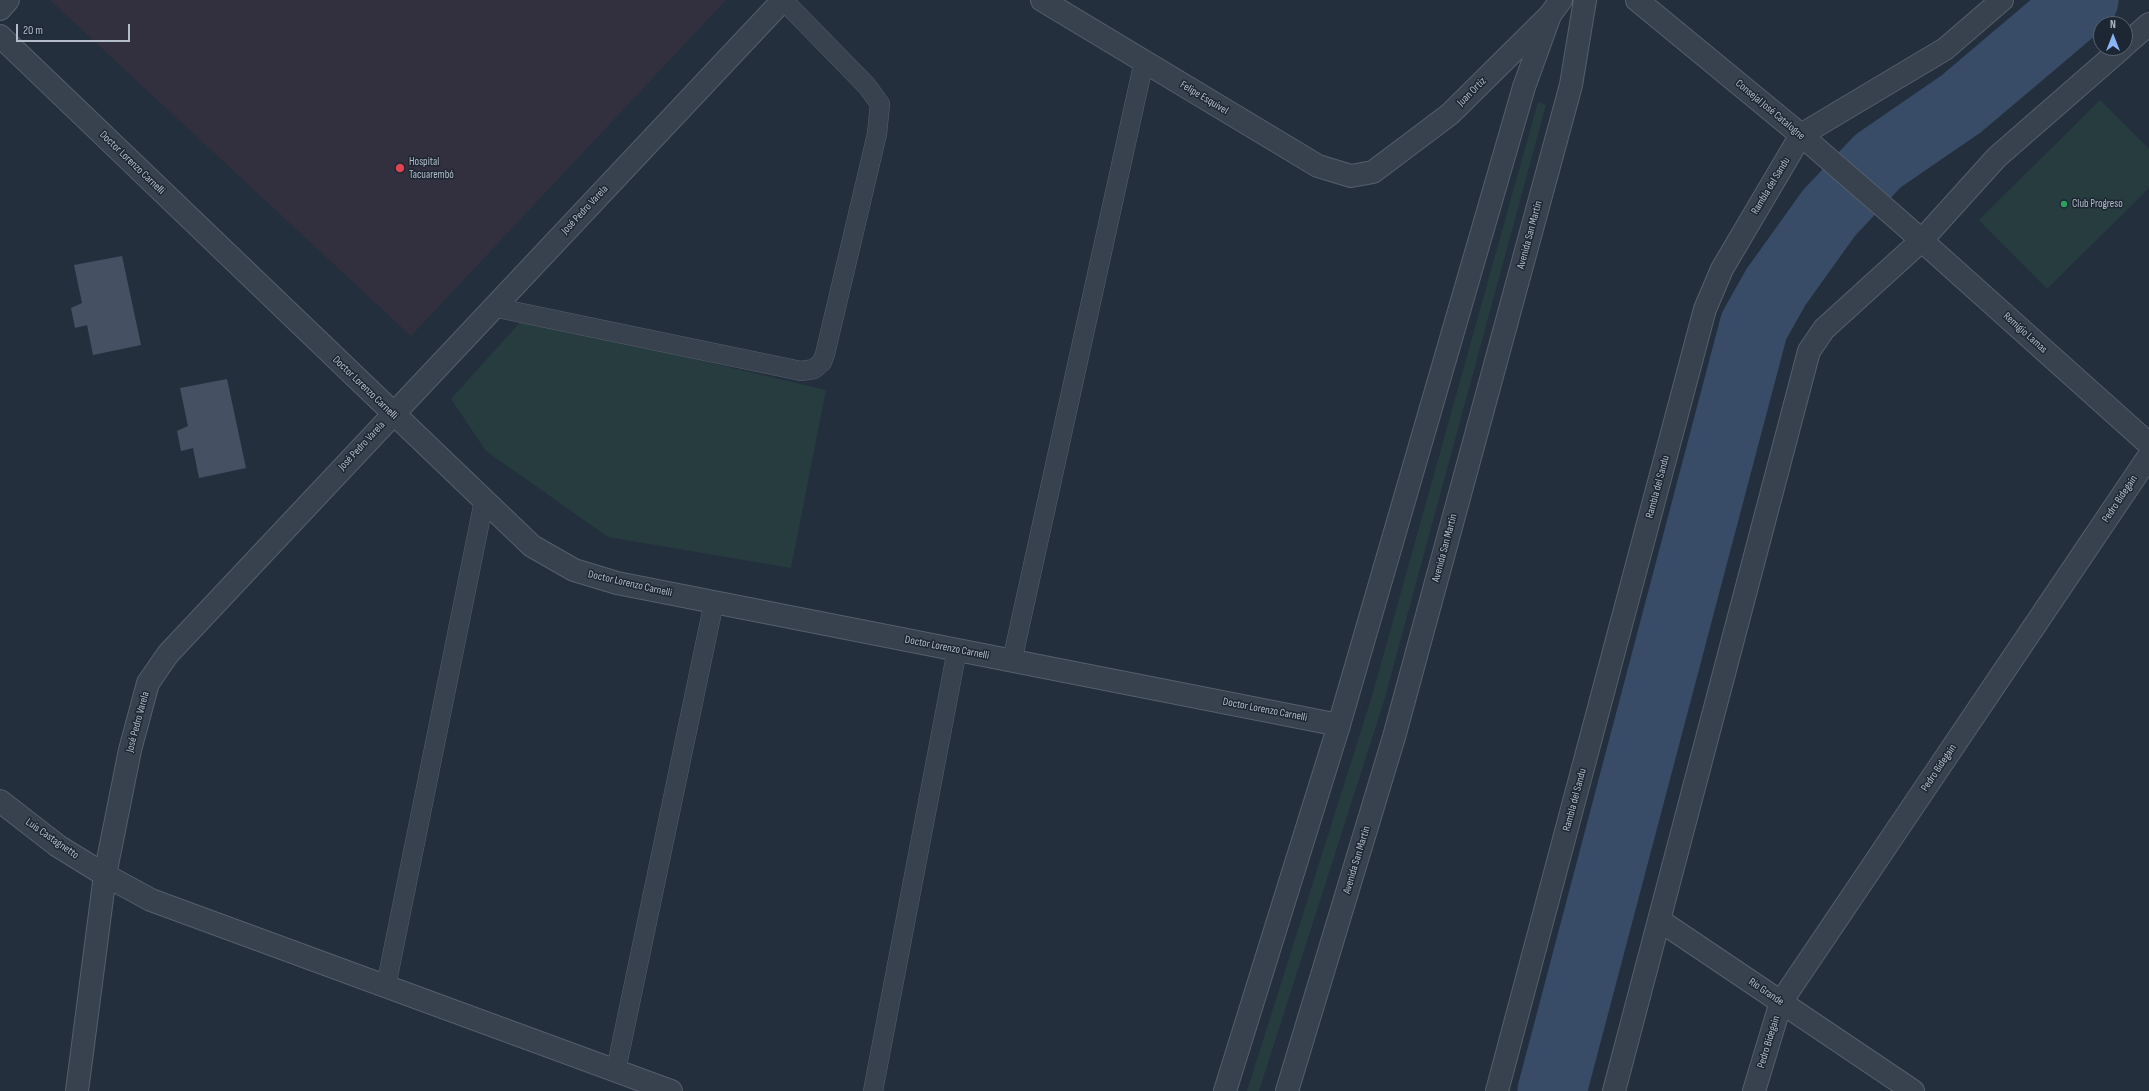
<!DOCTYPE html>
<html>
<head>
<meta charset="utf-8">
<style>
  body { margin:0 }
  #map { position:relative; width:2149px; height:1091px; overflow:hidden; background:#242f3e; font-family:"Sofia Sans Condensed",sans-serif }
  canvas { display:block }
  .north { position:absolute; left:2093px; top:16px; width:40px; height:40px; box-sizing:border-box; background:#1d2633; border:1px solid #59626f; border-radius:50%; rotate:0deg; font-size:11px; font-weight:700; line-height:16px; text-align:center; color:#b4bcc9 }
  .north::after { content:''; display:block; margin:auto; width:14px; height:18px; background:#8ab4f8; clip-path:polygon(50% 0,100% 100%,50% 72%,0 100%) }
  .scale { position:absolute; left:16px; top:24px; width:114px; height:18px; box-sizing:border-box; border:2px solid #b4bcc9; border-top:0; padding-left:5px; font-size:12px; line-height:14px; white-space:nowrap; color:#b4bcc9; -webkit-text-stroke:3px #1d2633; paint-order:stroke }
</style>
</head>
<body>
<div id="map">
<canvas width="2149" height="1091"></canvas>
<div class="north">N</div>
<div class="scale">20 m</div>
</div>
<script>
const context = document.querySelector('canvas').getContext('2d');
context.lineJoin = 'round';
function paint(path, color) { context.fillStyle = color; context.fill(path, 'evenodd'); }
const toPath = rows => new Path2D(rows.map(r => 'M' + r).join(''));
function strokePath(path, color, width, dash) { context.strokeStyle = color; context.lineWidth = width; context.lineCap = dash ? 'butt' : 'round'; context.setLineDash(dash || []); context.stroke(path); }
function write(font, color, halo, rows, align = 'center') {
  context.font = font + ' "Sofia Sans Condensed",sans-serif'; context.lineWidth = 3; context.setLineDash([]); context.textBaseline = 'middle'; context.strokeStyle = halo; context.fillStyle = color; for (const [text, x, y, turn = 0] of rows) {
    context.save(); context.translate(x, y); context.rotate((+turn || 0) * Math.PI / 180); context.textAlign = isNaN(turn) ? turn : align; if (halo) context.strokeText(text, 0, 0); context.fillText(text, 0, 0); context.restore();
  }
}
paint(toPath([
  [50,0,726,0,411,336]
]), '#32303f');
paint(toPath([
  [2100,100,2149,149,2149,188,2047,289,1979,220],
  [1538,102,1546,105,1384,701,1259,1091,1247,1091,1372,696],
  [523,319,826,390,791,568,608,537,486,451,451,399]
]), '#263c3f');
strokePath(toPath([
  [1552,1091,1754,326,1776,287,1829,213,1878,161,1961,104,2084,0]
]), '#394c67', 69);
paint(toPath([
  [122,256,141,345,93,355,87,325,75,328,71,308,82,303,74,265],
  [227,379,246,468,199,478,193,448,181,451,177,431,188,426,180,388]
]), '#455162');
const service = toPath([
  [493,307,801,371,814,369,822,362,825,354,877,134,880,104,867,86,783,0],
  [1012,661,1144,61],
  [386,986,484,501],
  [616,1070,714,602],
  [873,1091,957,650]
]);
const minor = toPath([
  [1042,0,1318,166,1351,176,1373,172,1450,114,1550,15],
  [1637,0,1801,135,1901,222,2149,444],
  [0,9,8,0],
  [0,36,532,546,574,570,617,583,1339,725],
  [2125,45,2149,24],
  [0,801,58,846,105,875,151,900,671,1091],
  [1659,920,1913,1091],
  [77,1091,105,875,130,750,148,683,168,654,783,0],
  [1497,1091,1705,309,1722,269,1801,135,1945,49,2002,0],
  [1614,1091,1809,351,1824,329,1922,240,1997,157,2122,48],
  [1754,1091,1781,1002,2149,456]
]);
const tertiary = toPath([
  [1225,1091,1339,725,1524,87,1550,15,1561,0],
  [1287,1091,1394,737,1571,85,1585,0]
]);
strokePath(service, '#565f6c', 20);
strokePath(minor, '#565f6c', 24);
strokePath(tertiary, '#565f6c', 24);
strokePath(service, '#38414e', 19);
strokePath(minor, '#38414e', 22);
strokePath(tertiary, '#38414e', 22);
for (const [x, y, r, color] of [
  [400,168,5,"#e0444e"],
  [2064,204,4,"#2e9e5b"]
]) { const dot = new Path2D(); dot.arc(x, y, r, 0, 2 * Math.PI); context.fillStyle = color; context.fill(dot); strokePath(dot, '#1d2633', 1.5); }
write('11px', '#b4bcc9', '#1d2633', [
  ["Juan Ortiz",1472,92,-45],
  ["Felipe Esquivel",1204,98,31],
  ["Consejal José Catalogne",1770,110,40],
  ["Doctor Lorenzo Carnelli",132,163,44],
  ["Rambla del Sandu",1771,186,-59],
  ["José Pedro Varela",585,210,-47],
  ["Avenida San Martín",1530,235,-75],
  ["Remigio Lamas",2025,333,42],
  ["Doctor Lorenzo Carnelli",365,388,44],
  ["José Pedro Varela",362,446,-47],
  ["Rambla del Sandu",1658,487,-75],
  ["Pedro Bidegain",2120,499,-56],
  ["Avenida San Martín",1445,548,-75],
  ["Doctor Lorenzo Carnelli",630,584,13],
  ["Doctor Lorenzo Carnelli",947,648,11],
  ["Doctor Lorenzo Carnelli",1265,710,11],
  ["José Pedro Varela",138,722,-75],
  ["Pedro Bidegain",1939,768,-56],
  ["Rambla del Sandu",1575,800,-75],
  ["Luis Castagnetto",52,839,35],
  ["Avenida San Martín",1357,860,-73],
  ["Río Grande",1766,992,34],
  ["Pedro Bidegain",1769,1042,-73]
]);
write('11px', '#b4bcc9', '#1d2633', [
  ["Hospital",409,162],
  ["Tacuarembó",409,175],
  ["Club Progreso",2072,204]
], 'left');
</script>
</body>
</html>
